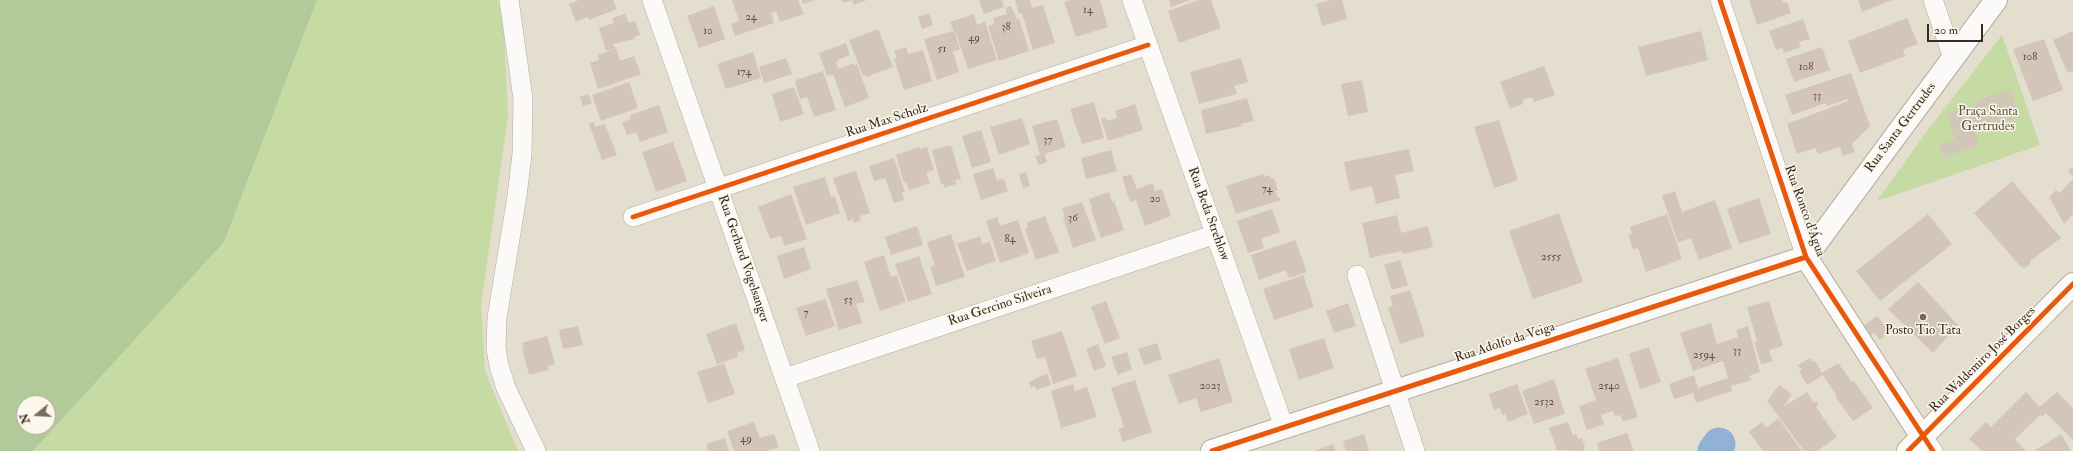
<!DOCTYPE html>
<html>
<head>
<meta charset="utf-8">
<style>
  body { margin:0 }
  #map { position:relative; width:2073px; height:451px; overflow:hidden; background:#e4dece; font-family:"IM FELL Double Pica",serif }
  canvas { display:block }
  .north { position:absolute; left:16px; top:395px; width:40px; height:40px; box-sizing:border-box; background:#fbf7ec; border:1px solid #aea59a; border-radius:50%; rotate:252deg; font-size:11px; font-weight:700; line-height:16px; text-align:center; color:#3b2a1e }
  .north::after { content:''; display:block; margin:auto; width:14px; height:18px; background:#76695c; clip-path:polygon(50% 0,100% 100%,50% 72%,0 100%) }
  .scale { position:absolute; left:1927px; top:24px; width:56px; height:18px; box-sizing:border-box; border:2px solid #3b2a1e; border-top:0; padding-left:5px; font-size:12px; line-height:14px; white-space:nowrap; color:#3b2a1e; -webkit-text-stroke:3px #fbf7ec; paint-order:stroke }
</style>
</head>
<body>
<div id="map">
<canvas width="2073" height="451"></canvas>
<div class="north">N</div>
<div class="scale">20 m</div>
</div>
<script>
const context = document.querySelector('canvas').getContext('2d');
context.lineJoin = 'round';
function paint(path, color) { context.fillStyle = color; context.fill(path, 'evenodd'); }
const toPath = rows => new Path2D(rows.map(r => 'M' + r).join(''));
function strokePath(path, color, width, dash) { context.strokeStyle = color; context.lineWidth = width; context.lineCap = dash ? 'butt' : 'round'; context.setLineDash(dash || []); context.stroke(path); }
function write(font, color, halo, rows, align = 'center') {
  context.font = font + ' "IM FELL Double Pica",serif'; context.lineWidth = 3; context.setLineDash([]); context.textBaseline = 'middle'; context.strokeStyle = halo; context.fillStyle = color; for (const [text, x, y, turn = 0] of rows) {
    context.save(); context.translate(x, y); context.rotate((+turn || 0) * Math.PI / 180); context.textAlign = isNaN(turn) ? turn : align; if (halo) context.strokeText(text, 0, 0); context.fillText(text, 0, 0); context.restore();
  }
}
paint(toPath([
  [317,0,498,0,504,34,508,116,481,304,485,371,518,451,33,451,224,242],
  [2002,35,2040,145,1877,201,1930,127]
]), '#c6daa3');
paint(toPath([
  [0,0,317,0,224,242,33,451,0,451],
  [24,403,48,403,48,427,24,427]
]), '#b2c999');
strokePath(toPath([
  [1714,451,1719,444]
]), '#92b2d5', 33);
paint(toPath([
  [579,0,613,0,617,9,589,20,588,17,576,22,569,4],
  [732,0,798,0,804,14,780,22,776,11,771,13,774,23,735,36,731,24,739,21],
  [802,0,815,0,803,4],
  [842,0,867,0,854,5,852,0,843,3],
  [979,0,1002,0,1004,7,984,14],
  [1015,0,1030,0,1032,8,1043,5,1055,43,1033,50,1022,13,1019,14],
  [1070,0,1100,0,1108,27,1076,37,1064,2],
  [1169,0,1190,0,1171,7],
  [1199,0,1211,0,1221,28,1179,43,1168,11],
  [1331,0,1342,0,1347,19,1322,26,1316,4],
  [1749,0,1782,0,1783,3,1787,2,1791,13,1757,25],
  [1858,0,1892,0,1862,12],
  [714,6,725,39,699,48,687,16],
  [1011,6,1017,19,1019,19,1029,51,999,61,988,26,995,24,993,18,1007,14,1005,8],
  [929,13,933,25,922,29,918,17],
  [625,14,629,23,635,21,640,35,634,37,635,39,613,44,615,48,606,51,599,28,614,23,612,18],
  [974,14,977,25,985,22,997,60,968,69,956,33,955,33,960,49,953,52,959,72,937,80,924,39,954,31,950,22],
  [1907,18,1918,44,1903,50,1905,56,1860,73,1848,41],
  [1803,19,1810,39,1799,42,1801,47,1784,53,1782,48,1776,50,1769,31],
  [878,29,893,67,866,77,865,75,863,76,849,40],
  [1701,31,1708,60,1646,76,1638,47],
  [2073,31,2073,71,2068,73,2053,40],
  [2044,39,2063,90,2033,101,2013,49],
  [846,43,850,55,838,60,836,63,838,69,854,63,855,66,857,64,869,98,845,107,833,74,827,76,819,53],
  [906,47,908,54,923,50,932,81,904,90,894,59,897,58,894,51],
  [1822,47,1830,70,1794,82,1786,59],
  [616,48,620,61,634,56,641,74,598,89,590,63,599,60,598,55],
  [753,52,761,78,726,89,717,64],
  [786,58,792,74,764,83,759,67],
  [1241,58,1248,82,1234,86,1237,94,1199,104,1190,72],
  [1544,66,1555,95,1534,102,1532,97,1522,100,1523,104,1510,109,1500,82],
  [823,71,836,110,814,117,807,97,800,99,795,82,796,80],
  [1851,73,1870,126,1852,144,1855,152,1843,156,1840,147,1818,154,1815,148,1797,154,1787,124,1848,101,1847,99,1827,106,1826,103,1792,115,1785,95],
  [1362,80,1368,112,1348,116,1341,84],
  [629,82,638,108,601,121,592,95],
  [794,87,804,114,780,122,772,94],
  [2010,89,2019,117,1975,132,1979,145,1944,157,1939,145,1955,139,1947,114,1979,103,1978,100],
  [588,94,592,103,583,106,580,97],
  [1247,98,1254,121,1241,124,1242,126,1206,134,1201,110],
  [1094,102,1104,138,1082,144,1070,109],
  [1135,104,1143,130,1108,141,1101,119,1105,117,1107,121,1117,118,1115,111],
  [659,105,668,132,640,142,636,132,627,135,622,122,631,119,630,115],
  [1022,118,1030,144,999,155,990,127],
  [1057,119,1066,147,1045,154,1047,162,1039,165,1035,156,1040,155,1032,126],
  [1499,120,1518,180,1494,188,1474,127],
  [594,122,595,127,605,124,617,155,602,160,589,124],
  [981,130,991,162,972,168,962,136],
  [673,142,687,181,656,192,642,152],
  [951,145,961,179,955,180,956,184,944,188,943,183,941,184,932,150],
  [920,147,920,149,927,147,934,170,926,173,930,183,909,190,906,182,904,183,896,155],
  [1409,149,1414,171,1395,175,1400,198,1376,204,1372,186,1350,191,1344,162],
  [1111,150,1117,171,1086,179,1081,158],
  [894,158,905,192,902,192,904,200,894,203,885,178,874,181,869,166],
  [2073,166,2073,176,2068,172],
  [993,168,997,180,1004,179,1008,191,981,200,973,174],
  [856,171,870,213,860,216,861,220,854,223,853,219,848,221,833,178],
  [1026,172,1030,186,1023,188,1019,174],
  [1131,174,1137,189,1153,183,1155,191,1162,189,1171,216,1145,226,1136,200,1130,202,1122,177],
  [1263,174,1264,177,1269,175,1271,179,1274,178,1278,190,1275,191,1278,198,1280,198,1281,200,1236,214,1226,186],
  [825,177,831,197,835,196,840,213,806,225,793,187],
  [2073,179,2073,214,2064,224,2049,197,2056,190,2060,193],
  [2012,181,2061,238,2030,261,2030,264,2025,268,2021,267,1974,213],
  [1675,191,1682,212,1715,200,1732,248,1699,260,1691,238,1678,242,1662,196],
  [1109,192,1112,202,1114,201,1124,230,1101,238,1091,209,1092,208,1089,199],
  [791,194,807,239,785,246,781,236,770,239,758,207],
  [1759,198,1771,234,1739,244,1727,209],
  [1082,202,1096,240,1073,248,1063,217,1065,216,1062,208],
  [1272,209,1280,232,1261,239,1264,248,1248,253,1237,221],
  [1559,213,1583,282,1533,299,1509,231],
  [1667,214,1682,259,1646,272,1638,248,1633,249,1628,235,1632,234,1630,227],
  [1928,214,1952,244,1880,301,1856,271],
  [1397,215,1401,233,1428,226,1433,247,1403,254,1402,251,1370,258,1362,223],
  [1045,216,1059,252,1036,260,1025,229,1028,228,1026,223],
  [997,217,1000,226,1018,220,1029,253,1000,263,986,221],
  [917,226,923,245,891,255,885,237],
  [951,234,965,277,936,286,930,267,935,265,927,242],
  [980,236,982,244,990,242,996,261,967,271,957,244],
  [1295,240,1307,272,1289,278,1286,270,1259,280,1251,255],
  [804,247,811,269,784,279,777,256],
  [884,255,891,277,897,275,906,302,880,311,864,262],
  [919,256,932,294,908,302,895,264],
  [1400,260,1408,285,1392,290,1384,265],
  [1303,275,1314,307,1274,320,1263,289],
  [857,280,865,302,856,304,862,323,839,330,826,289],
  [1918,282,1958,325,1933,353,1888,309],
  [1410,290,1425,336,1400,344,1388,308,1393,306,1390,296],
  [825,299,835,326,806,336,796,308],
  [1106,301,1120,338,1105,344,1091,307],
  [1769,301,1783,346,1769,350,1773,361,1761,364,1754,342,1757,341,1747,307],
  [1348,303,1356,326,1334,333,1326,311],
  [1877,316,1890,332,1880,340,1874,333,1869,337,1861,328],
  [736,323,745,350,737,353,738,357,717,364,706,334],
  [1711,323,1717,344,1738,337,1736,330,1748,326,1760,372,1749,376,1751,380,1731,386,1732,391,1696,403,1693,393,1674,399,1669,384,1694,375,1698,388,1728,378,1723,361,1693,371,1680,333],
  [578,326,583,345,563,349,559,330],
  [1062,331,1077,376,1053,384,1045,357,1037,359,1031,341],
  [547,336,555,364,548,366,549,370,529,375,522,349,524,349,522,343],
  [1324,338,1334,368,1299,380,1289,349],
  [1157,343,1162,359,1144,365,1138,349],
  [1098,344,1106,366,1094,371,1086,349],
  [1649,347,1661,382,1640,389,1629,354],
  [1127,352,1132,369,1118,375,1111,357],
  [1219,358,1233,402,1201,412,1196,398,1179,404,1168,375],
  [1618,358,1638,417,1623,422,1620,415,1615,416,1613,411,1601,415,1604,424,1587,430,1579,406,1596,400,1585,369],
  [1810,358,1813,362,1815,361,1822,373,1838,363,1852,382,1854,381,1873,408,1853,421,1835,396,1836,395,1823,375,1807,385,1799,371,1802,370,1798,365],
  [724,363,735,394,708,403,697,372],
  [1047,373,1051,385,1036,390,1035,386,1031,388,1029,382],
  [1554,379,1565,414,1534,424,1522,391],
  [1135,380,1152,432,1123,442,1118,429,1124,427,1111,388],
  [1073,384,1075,391,1087,387,1097,417,1061,428,1051,391],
  [1517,384,1528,414,1508,422,1505,414,1502,415,1500,408,1494,410,1489,394],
  [1779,385,1792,394,1784,406,1807,392,1814,403,1816,401,1819,405,1816,407,1837,437,1817,451,1804,451,1767,401],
  [2026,392,2040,407,2057,392,2073,408,2073,440,2046,413,2042,417,2040,415,2015,439,2026,451,1982,451,1969,439,1986,422,1991,427],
  [1778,418,1802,451,1763,451,1749,432,1762,422,1766,428],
  [754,422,760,438,774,434,779,447,768,451,734,451,727,431],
  [1568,422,1573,436,1576,434,1578,439,1582,438,1585,447,1583,448,1584,451,1557,450,1549,428],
  [1627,433,1634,451,1599,451,1597,443],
  [1364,434,1369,451,1346,451,1343,441],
  [2061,434,2071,451,2034,451],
  [725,438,729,451,708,451,706,444],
  [1333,444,1336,451,1314,451]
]), '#d4c5b9');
const street = toPath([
  [509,0,523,99,522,154,517,196,497,318,496,348,499,366,506,388,536,451],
  [652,0,810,451],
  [1132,0,1284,427],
  [1720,0,1806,257],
  [1933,0,1953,58],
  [633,217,1148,45],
  [1357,275,1415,451],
  [785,378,1216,234],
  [1922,437,1933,451]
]);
const secondary = toPath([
  [1806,257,1996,0],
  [1806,257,1922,437],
  [1212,451,1806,257],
  [1908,451,2073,284]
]);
strokePath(street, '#b2aca1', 20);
strokePath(secondary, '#b2aca1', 24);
strokePath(street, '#fbfaf8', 19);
strokePath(secondary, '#fbfaf8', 22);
strokePath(toPath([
  [1720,0,1806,257,1933,451],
  [633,217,1148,45],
  [1212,451,1806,257],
  [1908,451,2073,284]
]), '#e8590c', 5);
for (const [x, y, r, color] of [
  [1923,317,4,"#76695c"]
]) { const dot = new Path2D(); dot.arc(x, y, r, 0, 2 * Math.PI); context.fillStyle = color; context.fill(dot); strokePath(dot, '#fbf7ec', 1.5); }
write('11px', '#615145', null, [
  ["14",1088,11],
  ["24",751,18],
  ["38",1006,28],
  ["10",708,32],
  ["49",974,39],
  ["51",942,50],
  ["108",2030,58],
  ["108",1806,68],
  ["174",744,73],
  ["33",1817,97],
  ["37",1048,141],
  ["74",1267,190],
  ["20",1155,200],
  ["36",1073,219],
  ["84",1010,240],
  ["2555",1551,258],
  ["53",848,301],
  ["7",806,314],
  ["33",1737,352],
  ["2594",1704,356],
  ["2023",1210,387],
  ["2540",1609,387],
  ["2532",1544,403],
  ["49",746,440]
]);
write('13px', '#585536', '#fbf7ec', [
  ["Praça Santa",1988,112],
  ["Gertrudes",1988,127]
]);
write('13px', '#3b2a1e', '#fbf7ec', [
  ["Rua Max Scholz",887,121,-18],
  ["Rua Santa Gertrudes",1901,128,-53],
  ["Rua Ronco d’Água",1804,211,70],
  ["Rua Beda Strehlow",1208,214,70],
  ["Rua Gerhard Vogelsanger",743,259,71],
  ["Rua Gercino Silveira",1000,306,-18],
  ["Rua Adolfo da Veiga",1505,343,-18],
  ["Rua Waldemiro José Borges",1983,360,-45]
]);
write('13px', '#3b2a1e', '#fbf7ec', [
  ["Posto Tio Tata",1923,331]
]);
</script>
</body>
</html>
